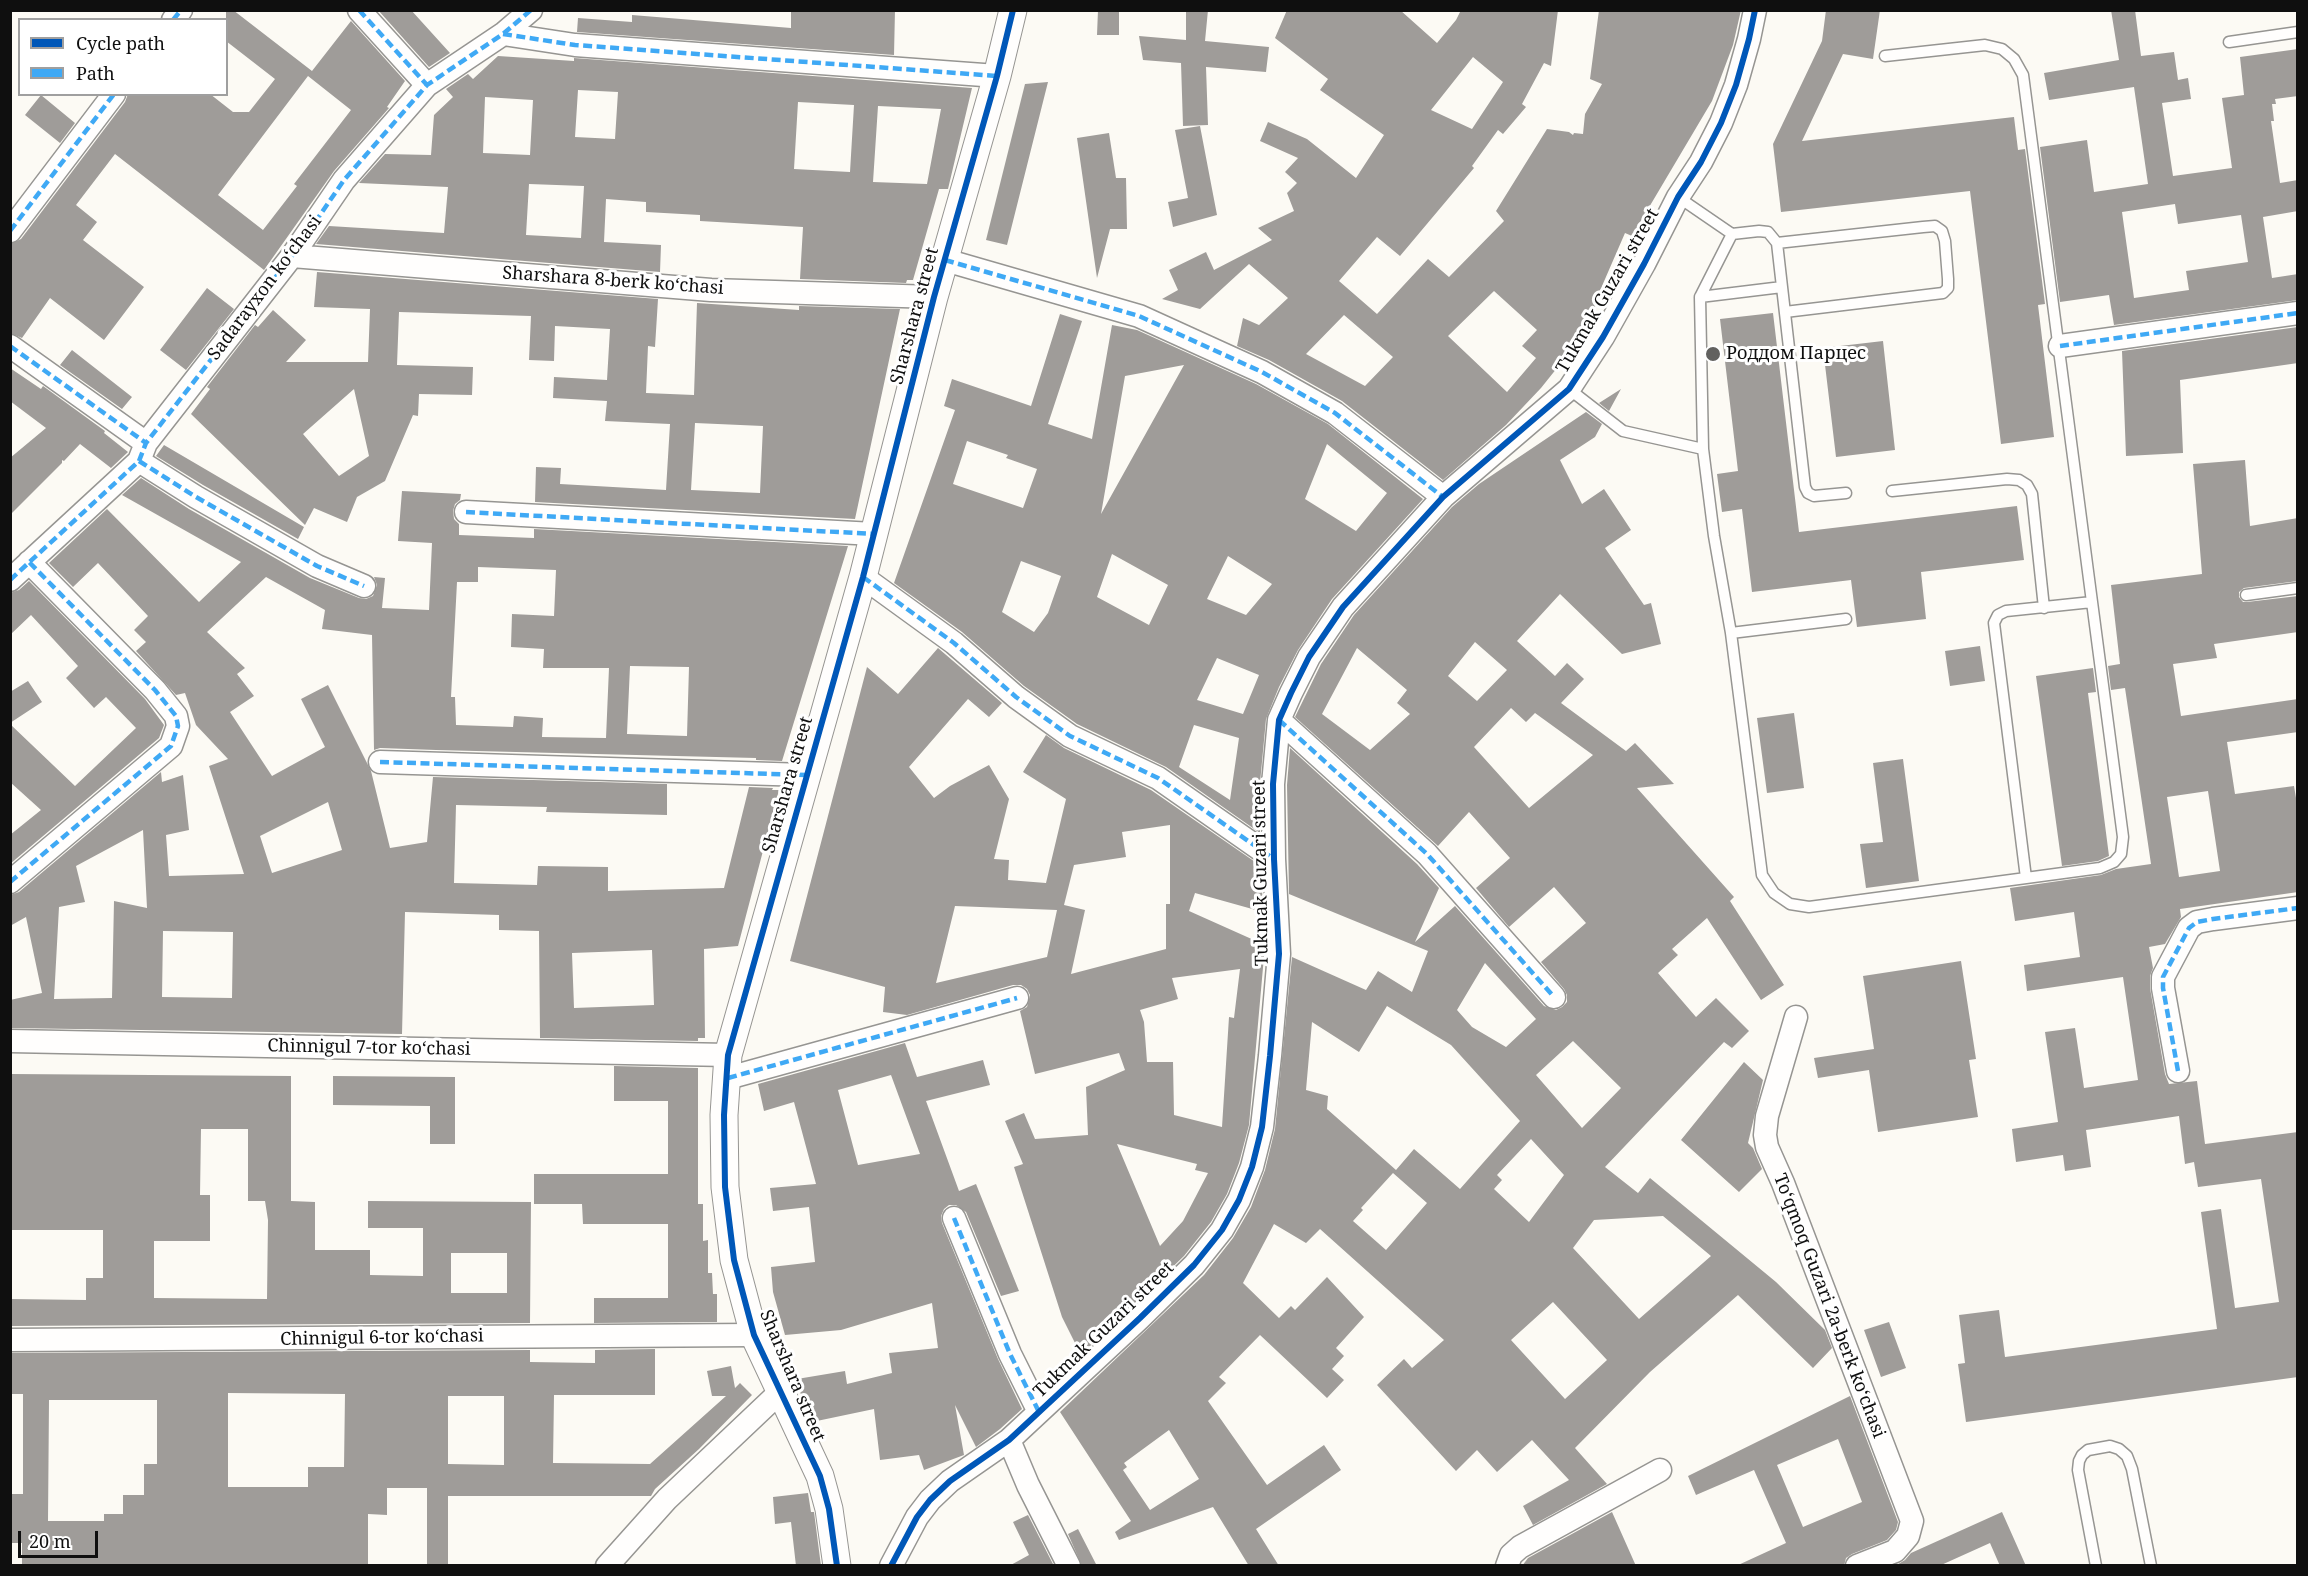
<!DOCTYPE html>
<html>
<head>
<meta charset="utf-8">
<style>
  body { margin:0 }
  #map { position:relative; width:2308px; height:1576px; overflow:hidden; background:#fcfaf4; font-family:"Noto Serif",serif }
  canvas { display:block }
  .frame { position:absolute; inset:0; border:12px solid #0f0f0f; pointer-events:none }
  .legend { position:absolute; left:18px; top:18px; width:210px; height:78px; box-sizing:border-box; background:#fff; border:2px solid #9f9f9f; margin:0; padding:8px 10px; list-style:none; font-size:18px; color:#0f0f0f }
  .legend li { display:flex; align-items:center; gap:12px; height:30px }
  .legend b { width:30px; border:2px solid #9f9f9f }
  .scale { position:absolute; left:18px; top:1531px; width:80px; height:27px; box-sizing:border-box; border:3px solid #0f0f0f; border-top:0; padding-left:8px; font-size:18px; line-height:21px; white-space:nowrap; color:#0f0f0f; -webkit-text-stroke:4px #fff; paint-order:stroke }
</style>
</head>
<body>
<div id="map">
<canvas width="2308" height="1576"></canvas>
<div class="frame"></div>
<ul class="legend">
<li><b style="height:8px;background:#0057b8"></b>Cycle path</li>
<li><b style="height:8px;background:#3fa9f5"></b>Path</li>
</ul>
<div class="scale">20 m</div>
</div>
<script>
const context = document.querySelector('canvas').getContext('2d');
context.lineJoin = 'round';
function paint(path, color) { context.fillStyle = color; context.fill(path, 'evenodd'); }
const toPath = rows => new Path2D(rows.map(r => 'M' + r).join(''));
function strokePath(path, color, width, dash) { context.strokeStyle = color; context.lineWidth = width; context.lineCap = dash ? 'butt' : 'round'; context.setLineDash(dash || []); context.stroke(path); }
function write(font, color, halo, rows, align = 'center') {
  context.font = font + ' "Noto Serif",serif'; context.lineWidth = 6; context.setLineDash([]); context.textBaseline = 'middle'; context.strokeStyle = halo; context.fillStyle = color; for (const [text, x, y, turn = 0] of rows) {
    context.save(); context.translate(x, y); context.rotate((+turn || 0) * Math.PI / 180); context.textAlign = isNaN(turn) ? turn : align; if (halo) context.strokeText(text, 0, 0); context.fillText(text, 0, 0); context.restore();
  }
}
paint(toPath([
  [226,10,233,10,312,71,351,21,405,81,387,107,389,108,334,171,264,270,115,154,76,205,97,222,83,240,144,287,104,340,50,298,22,338,10,333,10,244,21,239,125,102,128,94,210,94,233,112,249,112,275,79,226,41],
  [308,76,351,110,294,184,297,186,263,230,218,195],
  [378,10,411,10,450,53,429,67],
  [791,10,895,10,894,55,577,32,578,18,632,22,632,15,791,28],
  [1098,10,1119,10,1119,35,1097,35],
  [1186,10,1208,10,1205,41,1269,47,1266,72,1206,67,1208,125,1183,126,1181,63,1143,60,1139,36,1186,40],
  [1287,10,1400,10,1437,43,1456,20,1461,10,1558,10,1551,66,1544,63,1522,104,1526,107,1503,134,1498,130,1472,166,1474,168,1400,256,1377,237,1339,281,1377,314,1428,259,1449,277,1504,221,1496,211,1547,129,1569,132,1573,135,1574,133,1583,134,1585,114,1602,84,1590,79,1599,10,1741,10,1733,45,1712,101,1632,236,1625,233,1602,286,1591,319,1577,343,1541,388,1506,425,1443,480,1342,401,1269,360,1237,346,1243,318,1259,325,1288,298,1249,264,1200,309,1162,299,1178,290,1169,270,1206,252,1214,270,1272,240,1258,228,1294,211,1287,193,1297,183,1285,172,1298,158,1260,141,1268,122,1307,139,1356,178,1384,135,1320,90,1328,79,1275,38],
  [1473,57,1503,82,1472,129,1431,110],
  [1494,291,1537,330,1522,346,1536,358,1507,392,1448,336],
  [1344,315,1393,357,1365,386,1306,354],
  [1826,10,1880,10,1873,59,1843,54,1802,141,2014,117,2018,150,2025,149,2045,304,2038,305,2054,437,2001,444,1970,191,1781,212,1773,144,1822,41],
  [2111,10,2135,10,2141,56,2174,52,2178,80,2188,78,2191,99,2162,103,2173,176,2232,168,2222,98,2244,95,2240,57,2298,49,2298,96,2275,99,2276,104,2272,104,2274,121,2271,121,2280,183,2298,180,2298,211,2263,217,2272,278,2298,274,2298,300,2114,325,2109,295,2060,302,2040,147,2087,140,2094,192,2148,184,2134,87,2049,100,2044,73,2119,60],
  [2175,204,2178,224,2241,215,2248,262,2186,271,2189,290,2134,298,2122,212],
  [498,56,574,61,574,58,972,88,948,189,939,189,913,280,907,280,906,283,800,279,803,227,700,221,700,215,646,212,646,202,606,199,604,242,661,245,660,272,316,244,329,226,444,233,448,187,359,183,385,154,431,155,434,115,453,97,446,89,468,74,473,79],
  [578,90,618,92,615,139,575,137],
  [485,97,533,100,530,155,483,153],
  [798,102,854,105,850,172,794,169],
  [878,106,941,109,927,184,873,182],
  [529,184,584,186,581,238,526,235],
  [1048,82,1007,245,986,240,1025,84],
  [41,95,75,123,60,143,25,115],
  [1200,126,1217,215,1173,227,1168,202,1188,198,1175,130],
  [1109,133,1116,178,1126,178,1127,229,1110,229,1097,278,1077,138],
  [317,272,658,299,655,347,648,346,646,393,694,395,697,303,799,310,799,306,900,309,855,519,535,502,536,467,561,468,560,484,666,490,670,424,605,421,607,401,553,398,554,377,607,380,610,329,555,326,554,361,529,360,531,316,399,312,397,365,473,367,472,395,419,394,418,416,413,415,385,481,357,497,347,522,314,508,305,525,191,414,210,389,207,387,255,325,258,327,273,310,306,340,286,362,368,362,370,309,314,307],
  [354,389,369,456,339,476,303,434],
  [695,423,763,426,760,493,691,490],
  [207,288,234,309,186,370,160,350],
  [1773,313,1799,532,2017,506,2024,560,1921,572,1926,619,1857,627,1851,580,1752,592,1742,509,1722,512,1717,474,1738,471,1720,319],
  [1060,314,1082,321,1048,424,1092,439,1112,325,1137,330,1256,384,1328,424,1423,499,1332,599,1298,650,1279,687,1266,719,1260,783,1260,833,1166,767,1077,724,1024,686,962,632,894,583,955,410,944,406,952,379,1031,406],
  [1184,365,1101,514,1125,376],
  [967,441,1008,455,1006,458,1037,469,1023,508,953,484],
  [1327,444,1387,493,1356,531,1305,499],
  [1112,554,1168,585,1149,625,1097,597],
  [1228,556,1272,584,1246,615,1207,599],
  [1021,561,1061,576,1048,613,1034,632,1002,612],
  [1217,658,1259,675,1243,714,1197,700],
  [1194,725,1239,738,1230,800,1179,767],
  [2298,327,2298,363,2180,380,2183,453,2126,456,2122,351],
  [1883,341,1895,450,1836,457,1823,348],
  [72,350,132,397,122,409,60,365],
  [10,368,41,389,43,386,105,431,104,433,128,452,111,468,80,444,64,461,62,460,62,463,10,515,10,458,46,428,10,401],
  [1621,389,1609,411,1599,403],
  [1586,412,1602,424,1595,437,1560,460,1582,504,1604,489,1631,530,1605,548,1644,605,1651,603,1661,644,1622,654,1560,594,1517,641,1555,676,1567,663,1584,679,1561,703,1626,751,1635,743,1674,784,1637,788,1734,897,1730,901,1784,985,1761,1000,1707,918,1672,949,1678,955,1658,973,1696,1017,1716,998,1749,1031,1732,1048,1724,1042,1605,1167,1638,1193,1650,1178,1776,1282,1825,1330,1832,1348,1813,1368,1738,1295,1650,1372,1575,1448,1607,1484,1533,1525,1523,1506,1569,1480,1532,1440,1497,1472,1477,1450,1456,1471,1377,1385,1404,1359,1412,1368,1444,1340,1320,1229,1306,1243,1274,1224,1243,1283,1279,1318,1291,1306,1295,1310,1327,1277,1364,1317,1336,1348,1344,1356,1332,1369,1344,1380,1327,1398,1260,1335,1219,1377,1226,1383,1208,1401,1267,1485,1324,1445,1341,1470,1256,1529,1279,1566,1249,1566,1213,1507,1119,1540,1115,1532,1131,1521,1060,1412,1204,1275,1233,1238,1251,1207,1265,1170,1275,1129,1292,957,1366,990,1378,971,1412,992,1428,951,1289,894,1287,785,1290,748,1417,864,1439,888,1415,942,1455,906,1544,1006,1556,1010,1562,1007,1567,1002,1567,995,1564,989,1541,962,1586,923,1554,887,1509,927,1476,888,1510,858,1469,812,1438,846,1295,717,1321,664,1354,615,1452,507,1479,484],
  [1475,642,1507,670,1477,701,1448,676],
  [1357,648,1407,690,1397,703,1410,714,1370,750,1322,714],
  [1511,708,1526,722,1535,713,1593,755,1529,808,1474,747],
  [1485,963,1536,1019,1506,1047,1472,1027,1457,1010],
  [1387,1006,1451,1045,1520,1121,1460,1189,1414,1149,1396,1170,1327,1109,1328,1096,1306,1090,1312,1022,1359,1052],
  [1573,1041,1621,1088,1582,1128,1536,1075],
  [1531,1139,1564,1175,1529,1222,1494,1189,1502,1180,1497,1175],
  [1393,1173,1427,1203,1386,1250,1353,1221,1363,1210,1361,1208],
  [1663,1216,1711,1256,1639,1319,1573,1248,1594,1220],
  [1553,1302,1607,1360,1565,1399,1511,1340],
  [1169,1430,1199,1479,1150,1510,1123,1470,1127,1467,1124,1463],
  [164,445,304,527,298,539,203,485,156,456],
  [2245,460,2250,526,2298,518,2298,581,2244,588,2239,592,2239,597,2243,602,2247,602,2298,596,2298,632,2214,644,2217,658,2173,664,2181,716,2298,699,2298,732,2227,742,2235,794,2294,786,2298,810,2298,892,2180,909,2181,917,2165,944,2149,947,2153,968,2150,976,2150,988,2165,1074,2169,1084,2197,1081,2205,1144,2298,1132,2298,1377,1966,1422,1958,1364,1965,1363,1959,1315,1999,1310,2005,1357,2217,1329,2201,1212,2221,1209,2235,1308,2279,1302,2261,1179,2198,1187,2194,1162,2185,1164,2179,1116,2086,1130,2091,1167,2065,1171,2063,1155,2016,1162,2012,1129,2058,1122,2045,1032,2075,1028,2084,1088,2138,1080,2123,977,2027,991,2024,965,2080,957,2074,912,2015,921,2010,888,2101,875,2116,869,2151,864,2125,688,2111,690,2108,666,2120,664,2111,585,2202,574,2193,464],
  [2208,791,2220,871,2179,877,2167,797],
  [141,478,189,509,310,578,359,598,366,599,373,596,377,585,374,577,385,578,382,608,429,610,432,543,398,541,402,491,461,494,460,500,455,504,453,511,454,519,459,524,459,535,534,538,534,529,848,546,782,761,756,760,756,758,436,750,380,748,374,750,372,635,322,629,325,610,266,577,207,632,245,668,237,674,254,696,230,712,272,776,325,747,301,699,328,685,371,771,390,848,427,842,433,777,667,784,667,815,546,812,547,807,456,805,454,883,537,885,538,866,608,867,608,891,724,888,749,787,773,788,772,790,779,790,738,946,704,949,705,1038,698,1038,698,1041,540,1038,539,931,499,930,499,915,405,912,402,1034,10,1028,10,1000,42,993,26,917,10,926,10,895,19,892,161,772,162,782,183,775,189,830,166,835,169,876,244,874,209,766,228,759,196,725,185,693,176,695,136,651,146,642,134,630,148,616,98,563,73,587,49,563,107,509,199,602,241,562,122,495],
  [478,567,556,570,554,616,512,614,511,647,544,649,543,668,609,668,606,738,542,737,543,718,514,716,513,727,456,725,455,697,451,697,457,582,478,582],
  [630,666,689,667,687,736,627,734],
  [328,802,342,850,272,873,260,836],
  [143,830,147,908,114,901,112,998,54,999,59,907,85,902,76,866],
  [163,931,233,932,232,998,162,997],
  [652,950,654,1005,574,1008,572,953],
  [29,581,145,699,164,725,159,738,10,864,10,835,41,810,10,782,10,724,75,786,136,728,106,697,94,708,66,678,78,666,31,615,10,635,10,593,19,590],
  [1980,646,1985,681,1950,686,1945,651],
  [938,648,1002,703,989,717,968,699,909,767,934,798,950,786,989,765,1009,799,994,859,1009,860,1008,880,1046,883,1066,799,1023,772,1046,735,1064,748,1151,790,1261,866,1263,912,1195,893,1189,911,1265,945,1249,1125,1239,1163,1227,1194,1211,1222,1184,1256,1081,1355,1062,1317,1014,1167,1023,1164,1005,1121,1024,1113,1035,1139,1088,1135,1086,1087,1125,1070,1119,1053,1035,1074,1020,1011,1027,1007,1030,995,1027,989,1021,985,1013,985,907,1015,883,1012,885,987,790,961,867,667,898,694],
  [1170,825,1170,904,1166,904,1166,949,1071,974,1085,910,1064,905,1074,865,1126,857,1122,832],
  [955,906,1057,910,1047,957,936,983],
  [1240,969,1234,1018,1229,1017,1222,1127,1174,1115,1173,1062,1147,1062,1144,1022,1140,1010,1178,999,1172,978],
  [1117,1144,1197,1164,1195,1170,1208,1173,1183,1221,1160,1246],
  [2093,668,2096,692,2088,693,2109,856,2098,861,2062,866,2036,676],
  [28,681,42,702,10,723,10,692],
  [1794,713,1804,788,1767,793,1757,718],
  [1903,759,1919,881,1866,888,1860,844,1883,842,1873,763],
  [1961,961,1976,1059,1969,1060,1978,1117,1878,1132,1869,1070,1818,1078,1814,1058,1874,1049,1863,976],
  [905,1043,917,1077,983,1060,990,1085,926,1101,959,1191,976,1184,1019,1291,1001,1296,966,1212,956,1205,949,1205,944,1209,941,1216,942,1223,998,1359,1022,1409,1000,1429,976,1447,955,1405,964,1455,924,1470,919,1455,880,1460,874,1409,812,1422,803,1403,797,1379,845,1371,847,1384,892,1373,889,1353,938,1348,932,1303,841,1330,785,1335,773,1292,771,1267,815,1262,809,1207,773,1211,770,1188,816,1184,794,1102,764,1111,758,1084],
  [891,1075,920,1154,858,1165,838,1090],
  [1744,1062,1763,1080,1748,1143,1753,1148,1762,1169,1739,1192,1681,1140],
  [614,1066,698,1068,698,1204,703,1204,703,1241,708,1240,708,1273,712,1273,713,1294,717,1294,717,1322,594,1323,594,1298,668,1298,668,1224,583,1224,582,1204,534,1204,534,1174,668,1174,668,1101,614,1101],
  [10,1074,291,1076,291,1201,315,1202,315,1250,370,1250,370,1275,423,1276,423,1228,368,1228,368,1201,531,1202,530,1323,10,1326,10,1299,86,1300,86,1278,103,1278,103,1230,10,1230],
  [201,1129,248,1129,248,1201,265,1201,268,1220,267,1299,154,1298,154,1241,210,1241,210,1195,200,1195],
  [451,1253,507,1253,507,1293,451,1293],
  [333,1076,455,1077,455,1144,430,1144,430,1106,333,1105],
  [1889,1322,1906,1368,1881,1377,1864,1330],
  [655,1349,655,1395,554,1395,553,1463,650,1464,726,1396,712,1396,707,1371,731,1366,735,1388,740,1383,752,1395,699,1449,655,1489,651,1496,448,1496,448,1566,427,1566,427,1488,387,1488,387,1515,368,1514,368,1566,22,1566,22,1543,10,1543,10,1494,23,1494,23,1394,10,1394,10,1353,530,1350,530,1362,595,1363,595,1350],
  [228,1393,345,1394,344,1467,308,1467,308,1487,228,1487],
  [448,1396,504,1396,504,1465,448,1464],
  [49,1400,157,1400,157,1464,144,1464,144,1495,123,1495,123,1514,104,1514,104,1521,48,1521],
  [1850,1396,1898,1522,1896,1530,1887,1540,1852,1554,1846,1558,1844,1566,1736,1566,1786,1543,1754,1470,1696,1495,1688,1476],
  [1838,1439,1862,1502,1803,1527,1777,1465],
  [808,1493,811,1512,814,1512,821,1566,796,1566,791,1522,775,1524,773,1497],
  [1612,1512,1636,1566,1522,1566,1528,1558],
  [2002,1512,2026,1566,2000,1566,1990,1543,1939,1566,1895,1566,1905,1560,1911,1553],
  [1028,1515,1054,1566,1009,1566,1029,1555,1013,1522],
  [1078,1529,1097,1566,1082,1566,1068,1534]
]), '#9f9c99');
const service = toPath([
  [2229,42,2298,32],
  [1678,197,1732,234,1700,297],
  [1732,234,1759,231,1768,232,1777,243],
  [1782,287,1777,243,1923,227,1935,226,1942,231,1945,241,1948,279,1948,288,1943,293,1785,312],
  [1569,389,1623,431,1703,449,1714,536,1731,633,1846,619],
  [1703,449,1700,297,1782,287,1805,487,1808,493,1814,496,1846,493],
  [1892,491,2007,479,2019,480,2027,485,2032,494,2044,608],
  [2246,595,2298,588],
  [1731,633,1762,875,1774,893,1790,904,1809,907,2026,878,1994,623,1998,615,2006,611,2092,602,2023,75,2014,59,2002,49,1985,45,1885,56],
  [2026,878,2100,868,2114,862,2121,854,2123,837,2092,602],
  [2096,1566,2078,1470,2079,1461,2082,1455,2088,1450,2110,1446,2119,1449,2127,1456,2132,1469,2151,1566]
]);
const minor = toPath([
  [359,10,427,85],
  [173,20,181,10],
  [503,34,575,45,997,76],
  [10,231,114,94],
  [292,256,711,290,934,297],
  [945,260,1139,316,1262,372,1335,413,1443,497],
  [10,346,146,443],
  [2060,346,2298,313],
  [139,461,196,497,317,566,364,586],
  [466,512,874,534],
  [863,577,954,643,1016,697,1070,736,1158,778,1274,859],
  [10,580,139,461,146,443,292,256,344,180,427,85,503,34,531,10],
  [1279,720,1427,854,1554,997],
  [380,762,806,775],
  [10,882,171,746,178,726,176,716,155,690,29,562],
  [1796,1017,1767,1116,1765,1135,1767,1147,1783,1183,1912,1521,1908,1536,1895,1551,1857,1566],
  [10,1041,728,1055],
  [2178,1071,2163,988,2163,977,2189,928,2197,922,2213,919,2298,908],
  [728,1078,1017,998],
  [954,1218,1010,1354,1039,1412],
  [10,1340,754,1335],
  [1009,1440,1028,1485,1069,1566],
  [607,1566,667,1499,780,1392],
  [891,1566,917,1517,930,1500,950,1481,1009,1440,1140,1318,1194,1265,1222,1230,1239,1200,1252,1167,1262,1127,1270,1056,1279,954,1274,859,1273,784,1279,720,1291,693,1309,657,1343,607,1443,497,1569,389,1603,337,1644,264,1678,197,1701,162,1721,123,1736,85,1749,39,1755,10],
  [1507,1566,1511,1555,1520,1547,1660,1470]
]);
const tertiary = toPath([
  [837,1566,829,1509,820,1476,754,1335,734,1260,725,1187,724,1115,728,1055,863,577,934,297,997,76,1013,10]
]);
strokePath(service, '#969592', 13);
strokePath(minor, '#969592', 25);
strokePath(tertiary, '#969592', 29);
strokePath(service, '#fffefd', 10);
strokePath(minor, '#fffefd', 22);
strokePath(tertiary, '#fffefd', 27);
strokePath(toPath([
  [359,10,427,85],
  [173,20,181,10],
  [503,34,575,45,997,76],
  [10,231,114,94],
  [945,260,1139,316,1262,372,1335,413,1443,497],
  [10,346,146,443],
  [2060,346,2298,313],
  [139,461,196,497,317,566,364,586],
  [466,512,874,534],
  [863,577,954,643,1016,697,1070,736,1158,778,1274,859],
  [10,580,139,461,146,443,292,256,344,180,427,85,503,34,531,10],
  [1279,720,1427,854,1554,997],
  [380,762,806,775],
  [10,882,171,746,178,726,176,716,155,690,29,562],
  [2178,1071,2163,988,2163,977,2189,928,2197,922,2213,919,2298,908],
  [728,1078,1017,998],
  [954,1218,1010,1354,1039,1412]
]), '#3fa9f5', 4.5, [9, 4.5]);
strokePath(toPath([
  [837,1566,829,1509,820,1476,754,1335,734,1260,725,1187,724,1115,728,1055,863,577,934,297,997,76,1013,10],
  [891,1566,917,1517,930,1500,950,1481,1009,1440,1140,1318,1194,1265,1222,1230,1239,1200,1252,1167,1262,1127,1270,1056,1279,954,1274,859,1273,784,1279,720,1291,693,1309,657,1343,607,1443,497,1569,389,1603,337,1644,264,1678,197,1701,162,1721,123,1736,85,1749,39,1755,10]
]), '#0057b8', 6);
for (const [x, y, r, color] of [
  [1713,354,8,"#62615f"]
]) { const dot = new Path2D(); dot.arc(x, y, r, 0, 2 * Math.PI); context.fillStyle = color; context.fill(dot); strokePath(dot, '#fff', 2); }
write('18px', '#0f0f0f', '#fff', [
  ["Sharshara 8-berk koʻchasi",613,281,4],
  ["Sadarayxon koʻchasi",265,288,-53],
  ["Tukmak Guzari street",1608,291,-60],
  ["Sharshara street",915,316,-75],
  ["Sharshara street",788,785,-74],
  ["Tukmak Guzari street",1261,873,-91],
  ["Chinnigul 7-tor koʻchasi",369,1048,1],
  ["Toʻqmoq Guzari 2a-berk koʻchasi",1829,1306,69],
  ["Tukmak Guzari street",1104,1330,-44],
  ["Chinnigul 6-tor koʻchasi",382,1338,-1],
  ["Sharshara street",792,1376,67]
]);
write('18px', '#0f0f0f', '#fff', [
  ["Роддом Парцес",1726,354]
], 'left');
</script>
</body>
</html>
